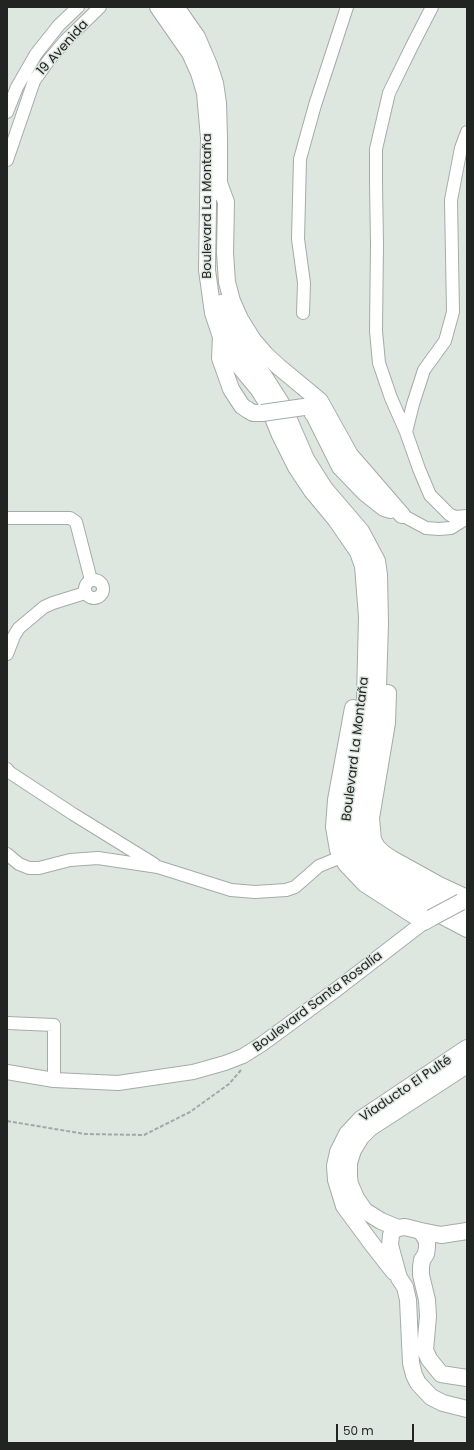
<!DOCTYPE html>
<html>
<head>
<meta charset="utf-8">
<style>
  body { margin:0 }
  #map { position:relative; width:474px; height:1450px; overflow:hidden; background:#dee6e0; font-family:Poppins,sans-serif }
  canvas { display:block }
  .frame { position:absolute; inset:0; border:8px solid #222422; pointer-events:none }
  .scale { position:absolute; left:336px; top:1424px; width:78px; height:18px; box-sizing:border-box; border:2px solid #222422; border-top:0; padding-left:5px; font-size:12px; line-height:14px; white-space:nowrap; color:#222422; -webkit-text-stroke:3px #dee6e0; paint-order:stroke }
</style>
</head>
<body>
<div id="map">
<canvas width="474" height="1450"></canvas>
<div class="frame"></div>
<div class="scale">50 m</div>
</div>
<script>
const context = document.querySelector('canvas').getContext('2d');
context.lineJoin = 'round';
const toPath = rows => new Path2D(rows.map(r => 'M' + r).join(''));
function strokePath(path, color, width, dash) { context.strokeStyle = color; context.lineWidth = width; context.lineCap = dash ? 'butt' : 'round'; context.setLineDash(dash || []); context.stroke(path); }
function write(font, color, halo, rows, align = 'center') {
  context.font = font + ' Poppins,sans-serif'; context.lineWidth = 3; context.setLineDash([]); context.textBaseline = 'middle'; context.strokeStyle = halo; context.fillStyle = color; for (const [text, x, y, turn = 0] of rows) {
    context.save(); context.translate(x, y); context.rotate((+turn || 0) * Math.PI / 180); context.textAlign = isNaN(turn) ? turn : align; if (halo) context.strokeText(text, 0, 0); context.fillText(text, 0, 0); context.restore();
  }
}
const minor = toPath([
  [432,7,412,46,389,93,376,149,376,183,377,244,376,331,379,363,391,398,406,432,419,469,430,495,450,515,456,517,467,516],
  [7,112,17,87,36,54,59,25,78,7],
  [7,160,34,81,49,60,66,40,100,7],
  [303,313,304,283,298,239,300,159,315,105,347,7],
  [406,432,413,404,424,370,445,341,453,312,451,200,461,148,467,132],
  [402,515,426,528,439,529,451,528,467,518],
  [7,518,70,518,76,522,91,580],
  '85 589a9 9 0 1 1 18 0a9 9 0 1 1-18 0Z',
  [7,654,14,636,19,628,44,607,53,603,85,593],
  [7,769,9,772,73,814,154,864],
  [7,854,19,864,29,868,39,868,70,860,98,858,158,867,231,890,255,892,286,890,295,887,319,866,341,857],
  [7,1023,54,1025,54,1080]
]);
const tertiary = toPath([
  [7,1072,54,1080,118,1083,193,1072,225,1063,243,1056,262,1044,337,989,424,922]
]);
const secondary = toPath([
  [158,7,190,53,199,73,205,93,209,138,207,270,213,313,221,337,240,367,259,390,267,403,280,435,296,467,312,491,336,520,358,552,363,566,367,617,365,698,358,752,346,815,345,823,348,843,355,858,365,870,374,878,391,889,467,929],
  [176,7,197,37,209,65,215,83,218,103,219,138,219,192],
  [219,183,226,202,225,253,227,282,232,301,240,319,253,340,266,355,279,367,320,401,350,455,402,515],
  [221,303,235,337,247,355,264,376,283,406,306,459,325,489,361,531,377,561,379,575,380,623,378,687,373,739,360,814,359,825,360,837,365,849,371,859,389,872,467,914],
  [221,337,220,358,231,389,242,406,248,410,253,413,262,413],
  [304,407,309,408,314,415,340,467,365,493,384,508,390,510],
  [388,693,387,723,371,818,373,840,377,847,383,853,392,859,439,885,467,898],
  [353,708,336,800,334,827,338,850,346,864,365,884,424,922,431,918],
  [398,1228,381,1221,365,1211,356,1198,350,1184,349,1177,349,1163,353,1150,361,1137,370,1128,467,1065],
  [421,1231,441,1235,467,1231],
  [394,1272,372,1244,344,1206,336,1180,335,1166,338,1152,347,1134,361,1119,467,1048],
  [467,1378,441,1374,429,1359,425,1350,428,1316,427,1300,421,1275,421,1267,422,1260,426,1254,427,1247,427,1241,421,1231,405,1227,398,1228,393,1231,391,1235,390,1245,399,1278,405,1287,408,1300,411,1363,414,1375,418,1383,431,1397,443,1403,467,1409]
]);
strokePath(minor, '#a5aca7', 14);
strokePath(tertiary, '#a5aca7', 16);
strokePath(secondary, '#a5aca7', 18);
strokePath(toPath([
  [7,1121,85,1134,144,1135,190,1112,229,1084,241,1070]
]), '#a2a9a4', 2, [4, 2]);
strokePath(minor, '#fff', 12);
strokePath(tertiary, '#fff', 14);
strokePath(secondary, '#fff', 16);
const secondaryBridge = toPath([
  [262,413,304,407],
  [431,918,461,902]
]);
strokePath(secondaryBridge, '#a5aca7', 18, []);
strokePath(secondaryBridge, '#fff', 16);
write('13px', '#222422', '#dee6e0', [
  ["19 Avenida",63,48,-48],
  ["Boulevard La Montaña",208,206,-90],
  ["Boulevard La Montaña",356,749,-83],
  ["Boulevard Santa Rosalía",318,1002,-37],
  ["Viaducto El Pulté",406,1089,-34]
]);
</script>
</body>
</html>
